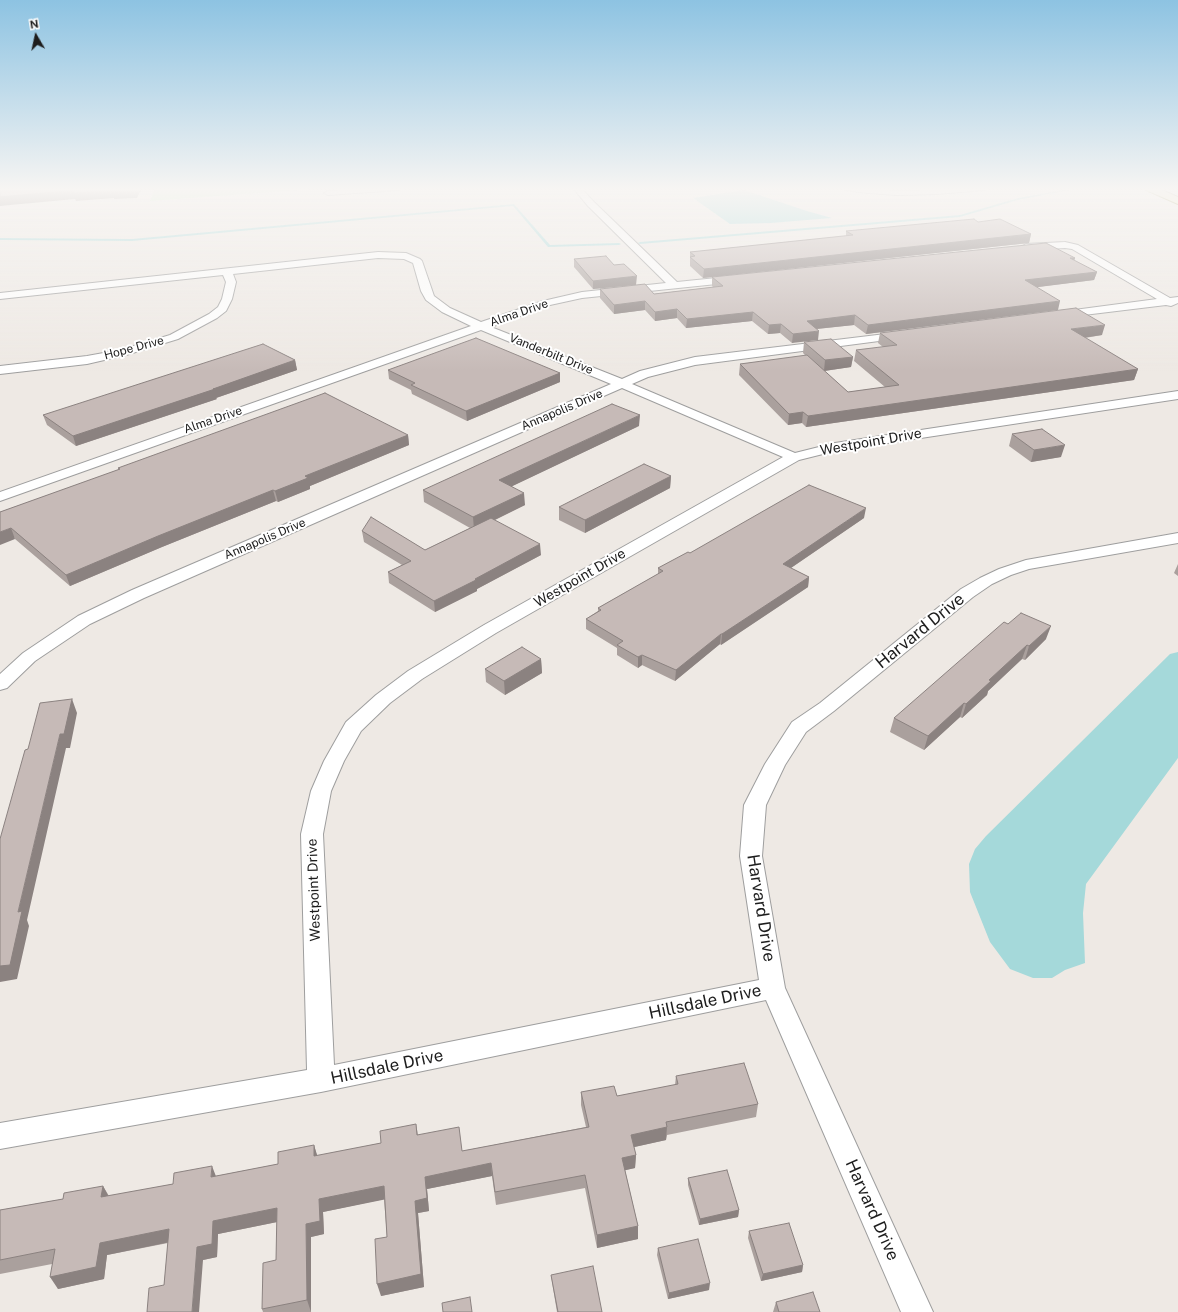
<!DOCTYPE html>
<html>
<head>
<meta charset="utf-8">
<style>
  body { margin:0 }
  #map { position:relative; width:1178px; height:1312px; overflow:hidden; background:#eee9e4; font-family:"Public Sans",sans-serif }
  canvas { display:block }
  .north { position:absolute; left:16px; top:16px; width:40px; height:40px; -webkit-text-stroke:3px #fff; paint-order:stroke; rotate:351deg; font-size:11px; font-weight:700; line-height:16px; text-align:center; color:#1d1d1d }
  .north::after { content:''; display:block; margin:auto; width:14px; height:18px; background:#1d1d1d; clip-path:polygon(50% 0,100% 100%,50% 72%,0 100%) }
</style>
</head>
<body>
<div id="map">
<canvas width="1178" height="1312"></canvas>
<div class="north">N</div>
</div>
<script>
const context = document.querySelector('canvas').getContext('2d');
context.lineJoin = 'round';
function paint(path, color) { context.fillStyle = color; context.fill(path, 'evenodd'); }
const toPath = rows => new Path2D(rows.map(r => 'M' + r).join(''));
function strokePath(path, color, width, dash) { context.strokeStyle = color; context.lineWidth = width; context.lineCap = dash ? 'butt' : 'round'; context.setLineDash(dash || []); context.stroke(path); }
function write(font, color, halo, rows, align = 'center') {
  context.font = font + ' "Public Sans",sans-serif'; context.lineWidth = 4; context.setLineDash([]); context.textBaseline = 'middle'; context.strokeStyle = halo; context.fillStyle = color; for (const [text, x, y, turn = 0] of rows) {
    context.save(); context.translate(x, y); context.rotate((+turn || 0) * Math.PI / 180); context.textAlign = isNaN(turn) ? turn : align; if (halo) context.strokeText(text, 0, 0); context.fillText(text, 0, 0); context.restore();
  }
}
paint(toPath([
  [155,188,327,188,150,201]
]), '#c7f7c1');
paint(toPath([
  [744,190,807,211,832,218,771,223,730,224,693,198],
  [1178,652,1178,758,1086,884,1083,913,1085,963,1065,970,1052,978,1033,978,1010,969,990,942,970,892,969,864,975,849,986,836,1170,654]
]), '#a5d9da');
paint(toPath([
  [1075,188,1080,188,1018,200,960,217,640,244,638,243,640,242,960,215,1018,198,1075,188],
  [514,204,550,245,619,243,621,244,619,245,548,247,513,206,132,241,0,240,0,238,132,239,514,204]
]), '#a5d9da');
const street = toPath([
  [369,188,402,188,398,190,328,195,324,193,328,191,369,188],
  [573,188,581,188,594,202,677,282,736,276,741,279,736,282,582,298,550,305,491,327,622,379,640,371,695,357,902,332,906,333,908,335,906,337,902,338,695,365,648,377,632,384,795,453,835,443,1178,391,1178,399,835,451,799,460,496,633,422,679,390,703,361,731,344,761,331,791,323,834,334,1065,759,980,740,856,744,805,765,764,792,722,820,703,961,589,980,578,999,569,1026,560,1178,533,1178,543,1029,569,1011,575,992,584,973,597,834,711,806,732,785,765,766,805,762,856,785,988,933,1312,901,1312,766,1000,321,1092,0,1149,0,1123,307,1070,301,834,311,791,324,761,346,722,376,695,408,671,484,625,783,457,622,388,144,598,90,624,35,661,7,688,0,690,0,674,23,653,78,616,132,590,611,384,481,330,0,501,0,492,471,326,442,312,426,300,421,291,413,263,404,259,378,258,233,274,236,282,232,299,226,311,217,318,178,339,126,355,87,364,0,374,0,366,87,356,120,350,170,335,209,314,218,307,222,299,226,282,223,275,0,299,0,293,378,252,406,253,420,259,422,261,434,296,450,308,481,322,543,301,582,292,666,283,588,206,573,188],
  [842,188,861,188,897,191,988,188,984,190,937,194,897,195,868,193,846,190,842,188],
  [1065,242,1078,245,1170,298,1178,297,1178,303,1171,306,1166,305,1059,318,1055,317,1054,315,1055,313,1059,312,1157,299,1072,249,1065,248,1026,250,1021,247,1026,244,1065,242]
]);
const secondary = toPath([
  [1145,188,1157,188,1178,197,1178,204,1146,190,1145,188]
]);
strokePath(street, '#9e9e9e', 2);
strokePath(secondary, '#706709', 2);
paint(street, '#fff');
paint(secondary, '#f7eeb9');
paint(toPath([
  [978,222,1031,234,1029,243,703,278,690,266,690,252,846,236,846,231],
  [574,259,614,265,636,285,593,289,574,267],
  [1074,261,1097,272,1094,280,1037,287,1058,310,866,334,854,325,817,329,792,343,780,333,768,334,752,321,686,328,677,318,655,321,645,310,614,314,600,298,600,289,654,294,713,287,712,286,712,277],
  [880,333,1102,335,1085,338,1138,369,1134,380,806,427,802,423,788,425,739,375,740,364,806,356,803,353,804,342,853,357,851,367,824,371,848,392,885,387,854,361,856,350,883,347,878,343],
  [295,360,297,370,216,398,217,399,76,446,47,425,43,415],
  [388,370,560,373,560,382,467,421,412,394,411,390,389,379],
  [639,426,512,486,525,505,495,520,541,555,477,589,477,591,435,612,389,583,388,572,402,565,364,542,362,531,425,550,470,528,424,502,423,490],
  [1012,434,1061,457,1031,462,1009,446],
  [408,435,409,445,310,486,310,489,278,502,276,501,162,547,70,586,15,539,0,512,119,470,118,468],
  [671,476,670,488,585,533,559,520,559,507],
  [864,518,791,568,809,577,808,587,721,645,720,644,675,681,642,665,638,668,617,655,617,648,586,629,586,619,598,611,598,608,658,574,658,568,690,553],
  [1178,564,1178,576,1174,573],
  [1008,624,1046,639,1025,660,1022,659,988,691,987,695,962,718,960,717,924,750,890,732,894,718],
  [541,659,542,673,505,695,486,682,485,669],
  [676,1076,758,1104,756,1117,667,1135,666,1140,634,1147,636,1155,635,1168,625,1170,638,1226,638,1239,597,1248,585,1188,496,1205,492,1176,427,1189,429,1211,418,1213,424,1287,381,1296,387,1237,384,1199,323,1212,324,1234,311,1237,311,1312,263,1312,262,1309,276,1260,277,1222,218,1234,217,1257,203,1260,164,1285,168,1243,107,1255,104,1279,58,1289,52,1264,0,1274,0,1210,63,1199,103,1186,109,1196,216,1176,278,1164,314,1145,317,1156,381,1143,416,1124,418,1135,462,1151,586,1127,581,1105,581,1092,617,1096,675,1085],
  [688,1178,739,1210,738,1217,699,1225,688,1185],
  [749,1231,803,1265,802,1272,761,1281,748,1238],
  [658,1248,709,1290,668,1299,657,1255],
  [551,1275,602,1312,557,1312,552,1282],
  [776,1302,820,1312,773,1312]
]), '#aaa09d');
paint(toPath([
  [142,188,137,198,114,199,114,198,76,201,75,199,0,206,0,197,75,190],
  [1031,234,1029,243,703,278,704,269],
  [1070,258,1075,258,1073,266],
  [1097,272,1094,280,1023,289,1025,280],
  [637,276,636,285,593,289,593,281],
  [645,301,645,310,614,314,614,305],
  [1060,301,1058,310,866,334,868,325],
  [677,309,677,318,655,321,655,312],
  [753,312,752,321,686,328,687,319],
  [855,315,854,325,806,330,807,321],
  [781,324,780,333,768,334,769,325],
  [1105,325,1102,335,1068,340,1071,329],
  [819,331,818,340,792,343,793,334],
  [853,357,851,367,824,371,825,360],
  [295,360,297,370,216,398,217,399,76,446,73,436],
  [1138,369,1134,380,806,427,808,416],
  [560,373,560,382,467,421,466,411],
  [803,412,802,423,788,425,789,414],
  [640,415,639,426,500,492,499,480],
  [408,435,409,445,310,486,310,489,278,502,275,491,305,476],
  [1065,445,1061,457,1031,462,1034,450],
  [671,476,670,488,585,533,585,520],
  [273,490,276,501,162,547,70,586,66,575,158,536],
  [524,493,525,505,474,530,473,517],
  [866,508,864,518,782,574,783,564],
  [11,528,15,539,0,545,0,532],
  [540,544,541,555,477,589,477,591,435,612,434,601],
  [809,577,808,587,721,645,722,634],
  [1051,626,1046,639,1025,660,1029,646],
  [721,634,720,644,675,681,676,670],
  [1027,645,1022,659,988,691,987,695,962,718,966,704,989,680],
  [642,655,642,665,638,668,638,657],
  [541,659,542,673,505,695,504,681],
  [72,699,77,713,70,748,66,748,27,920,29,926,17,979,0,982,0,966,18,912,60,734],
  [964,703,960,717,924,750,928,736],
  [667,1127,666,1140,630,1148,631,1135],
  [314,1145,318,1158,314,1156],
  [636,1155,635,1168,622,1171,622,1158],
  [491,1163,492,1176,427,1189,429,1211,418,1213,424,1287,381,1296,377,1284,415,1201,425,1177],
  [212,1166,217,1179,211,1177],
  [103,1186,110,1199,101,1197],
  [384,1186,387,1199,323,1212,324,1234,311,1237,311,1312,307,1300,306,1224,319,1199],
  [277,1208,282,1221,218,1234,217,1257,203,1260,199,1312,192,1312,197,1247,213,1221],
  [739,1210,738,1217,699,1225,700,1219],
  [638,1226,638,1239,597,1248,597,1235],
  [169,1229,175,1241,107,1255,104,1279,58,1289,50,1277,100,1243],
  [803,1265,802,1272,761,1281,763,1274],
  [710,1283,709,1290,668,1299,669,1293]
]), '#8b8280');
const building = toPath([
  [0,188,136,188,135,189,112,191,112,189,73,193,75,190,0,197,0,188],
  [974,219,978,222,1000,219,1031,234,704,269,690,257,695,256,690,252,853,235,846,231,974,219],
  [1046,243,1075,258,1070,258,1097,272,1025,280,1060,301,868,325,855,315,807,321,819,331,793,334,781,324,769,325,753,312,687,319,677,309,655,312,645,301,614,305,600,289,645,284,654,294,723,286,712,277,1046,243],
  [606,256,614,265,624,264,637,276,593,281,574,259,606,256],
  [1076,308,1105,325,1071,329,1138,369,808,416,803,412,789,414,740,364,807,355,848,392,899,385,856,350,897,345,880,333,1076,308],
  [476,338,560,373,466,411,411,385,415,383,388,370,476,338],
  [831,339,853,357,825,360,804,342,831,339],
  [263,344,295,360,213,389,215,389,73,436,43,415,263,344],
  [325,393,408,435,305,476,308,478,275,491,273,490,158,536,66,575,11,528,0,532,0,512,120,469,118,468,325,393],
  [612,404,640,415,499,480,524,493,473,517,423,490,612,404],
  [1042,429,1065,445,1034,450,1012,434,1042,429],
  [644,464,671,476,585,520,559,507,644,464],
  [809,485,866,508,783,564,809,577,722,634,721,634,676,670,642,655,638,657,617,645,623,641,586,619,601,610,598,608,663,571,658,568,688,552,690,553,809,485],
  [371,517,425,550,491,518,540,544,475,579,476,580,434,601,388,572,411,561,362,531,371,517],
  [1021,613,1051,626,1029,646,1027,645,989,680,991,681,966,704,964,703,928,736,894,718,1004,622,1008,624,1021,613],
  [522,647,541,659,504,681,485,669,522,647],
  [72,699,64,734,60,734,18,912,22,911,10,965,0,966,0,839,25,750,28,749,40,703,72,699],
  [744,1063,758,1104,666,1122,667,1127,631,1135,636,1155,622,1158,638,1226,597,1235,585,1175,495,1192,491,1163,425,1177,427,1198,415,1201,421,1274,377,1284,375,1239,387,1237,384,1186,319,1199,320,1221,306,1224,307,1300,262,1309,263,1263,276,1260,277,1208,213,1221,212,1244,197,1247,192,1312,147,1312,149,1288,164,1285,169,1229,100,1243,96,1267,50,1277,55,1249,0,1260,0,1210,63,1199,64,1193,103,1186,101,1197,173,1184,174,1173,212,1166,211,1177,278,1164,278,1152,314,1145,314,1156,381,1143,380,1131,416,1124,417,1135,459,1127,462,1151,589,1127,581,1092,614,1086,617,1096,678,1084,676,1076,744,1063],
  [727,1170,739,1210,700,1219,688,1178,727,1170],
  [789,1223,803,1265,763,1274,749,1231,789,1223],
  [698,1239,710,1283,669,1293,658,1248,698,1239],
  [593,1266,602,1312,558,1312,551,1275,593,1266],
  [813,1292,820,1312,779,1312,776,1302,813,1292],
  [470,1297,472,1312,443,1312,442,1303,470,1297]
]);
paint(building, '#c6bab7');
strokePath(building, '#8b8280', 1);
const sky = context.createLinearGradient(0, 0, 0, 371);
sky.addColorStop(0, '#8dc3e2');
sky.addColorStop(0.51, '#f7f5f3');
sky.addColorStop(1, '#f7f5f300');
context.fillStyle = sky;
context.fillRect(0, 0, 1178, 371);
write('12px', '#1d1d1d', '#fff', [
  ["Alma Drive",519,313,-19],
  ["Hope Drive",134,348,-15],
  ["Vanderbilt Drive",551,354,22],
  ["Annapolis Drive",562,410,-23],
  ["Alma Drive",213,420,-19],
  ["Annapolis Drive",265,539,-23]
]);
write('14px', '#1d1d1d', '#fff', [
  ["Westpoint Drive",871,442,-10],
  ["Westpoint Drive",580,578,-30],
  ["Westpoint Drive",314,890,-92]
]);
write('17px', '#1d1d1d', '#fff', [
  ["Harvard Drive",920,631,-39],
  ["Harvard Drive",761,908,81],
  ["Hillsdale Drive",705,1002,-12],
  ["Hillsdale Drive",387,1067,-12],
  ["Harvard Drive",872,1210,66]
]);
</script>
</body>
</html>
